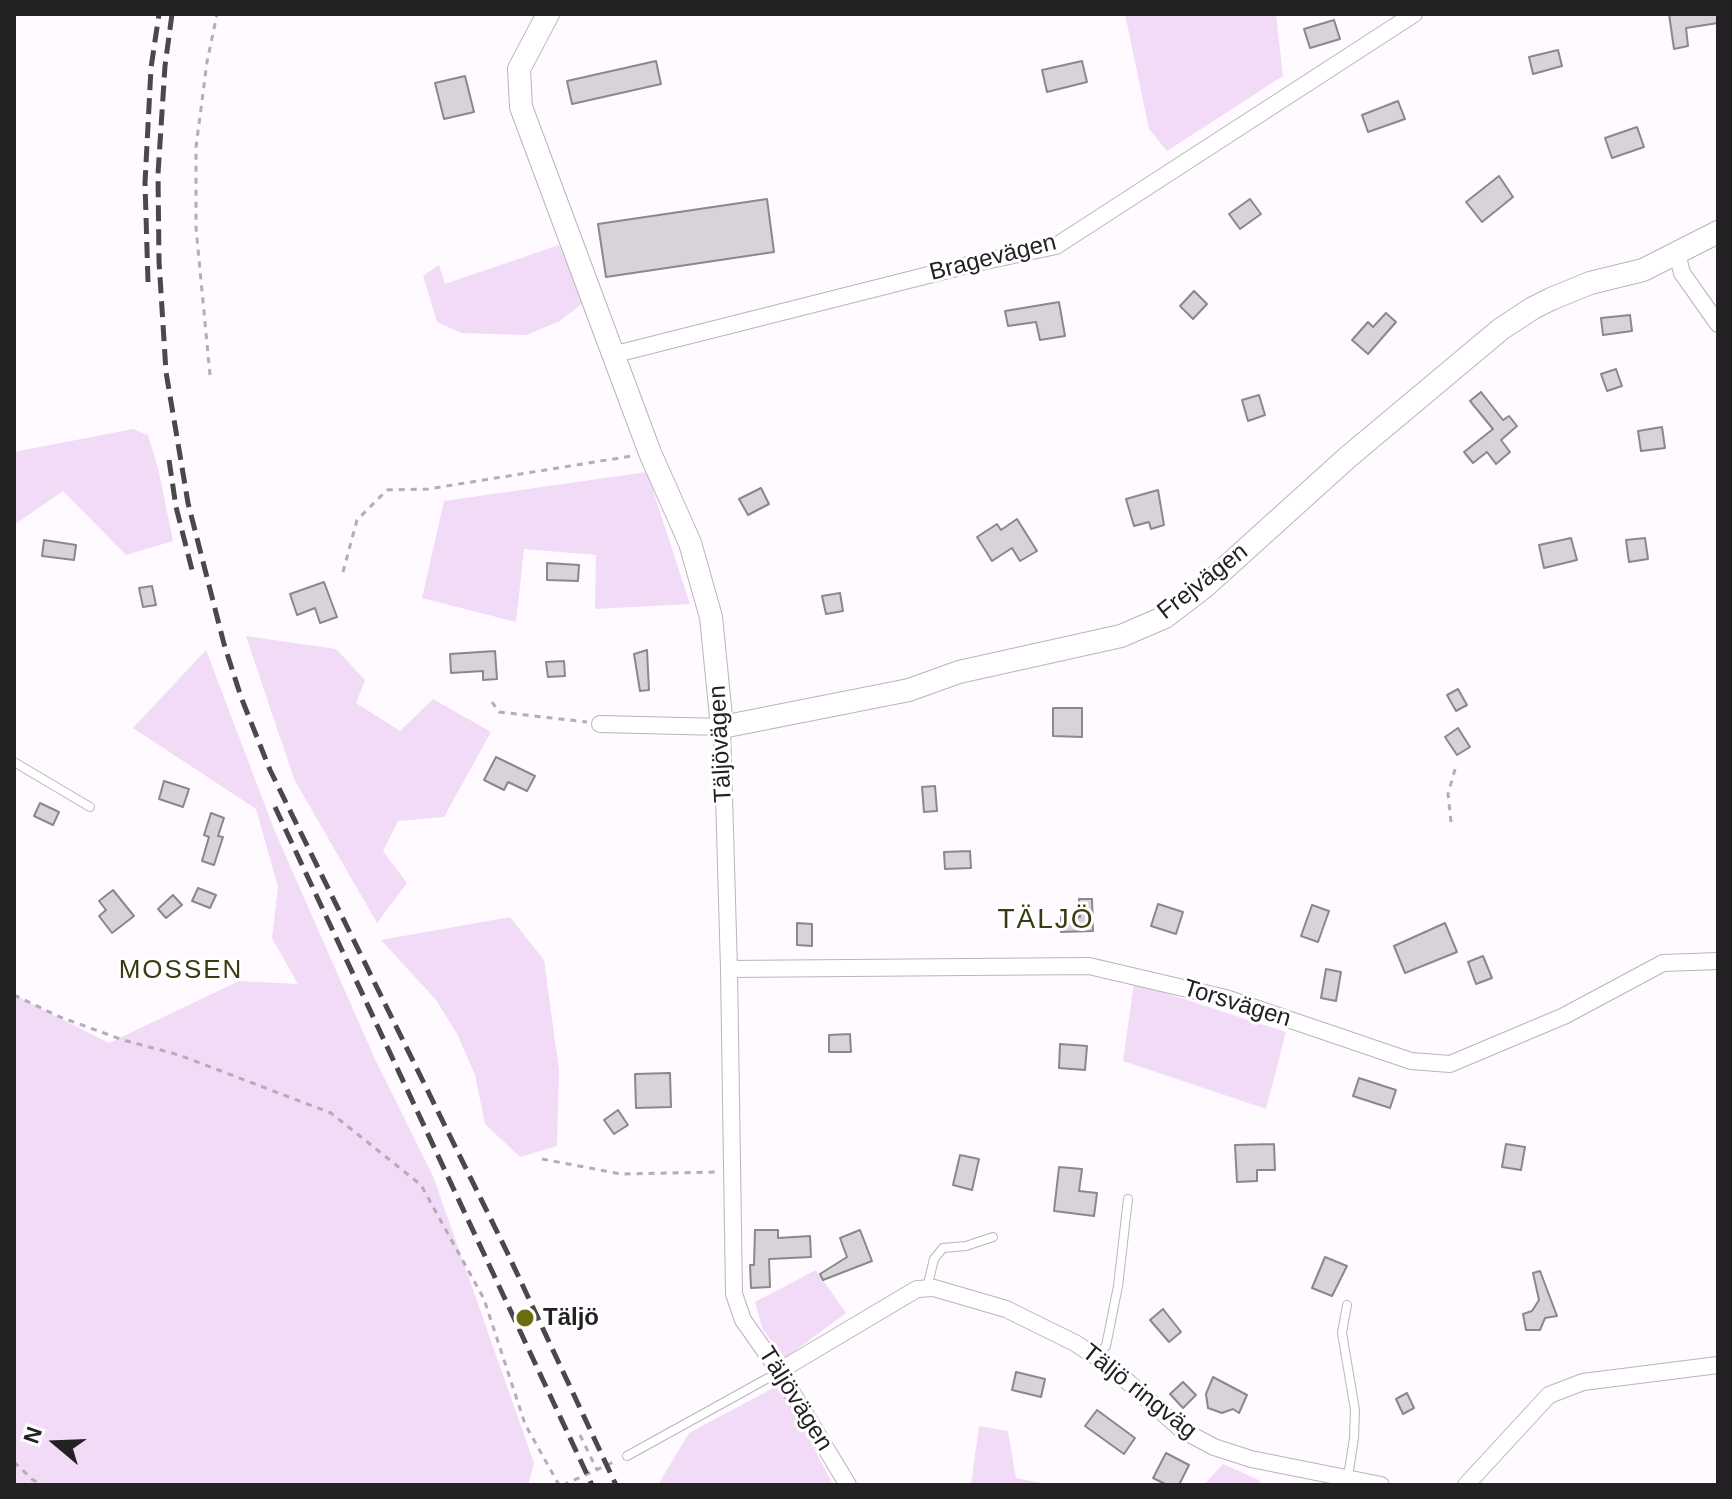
<!DOCTYPE html>
<html>
<head>
<meta charset="utf-8">
<style>
  body { margin:0 }
  #map { position:relative; width:1732px; height:1499px; overflow:hidden; background:#fefaff; font-family:Arial,sans-serif }
  canvas { display:block }
  .frame { position:absolute; inset:0; border:16px solid #232124; pointer-events:none }
  .north { position:absolute; left:16px; top:1403px; width:80px; height:80px; -webkit-text-stroke:6px #fff; paint-order:stroke; rotate:289deg; font-size:22px; font-weight:700; line-height:32px; text-align:center; color:#232124 }
  .north::after { content:''; display:block; margin:auto; width:28px; height:36px; background:#232124; clip-path:polygon(50% 0,100% 100%,50% 72%,0 100%) }
</style>
</head>
<body>
<div id="map">
<canvas width="1732" height="1499"></canvas>
<div class="frame"></div>
<div class="north">N</div>
</div>
<script>
const context = document.querySelector('canvas').getContext('2d');
context.lineJoin = 'round';
function paint(path, color) { context.fillStyle = color; context.fill(path, 'evenodd'); }
const toPath = rows => new Path2D(rows.map(r => 'M' + r).join(''));
function strokePath(path, color, width, dash) { context.strokeStyle = color; context.lineWidth = width; context.lineCap = dash ? 'butt' : 'round'; context.setLineDash(dash || []); context.stroke(path); }
function write(font, color, halo, rows, align = 'center') {
  context.font = font + ' Arial,sans-serif'; context.lineWidth = 6; context.setLineDash([]); context.textBaseline = 'middle'; context.strokeStyle = halo; context.fillStyle = color; for (const [text, x, y, turn = 0] of rows) {
    context.save(); context.translate(x, y); context.rotate((+turn || 0) * Math.PI / 180); context.textAlign = isNaN(turn) ? turn : align; if (halo) context.strokeText(text, 0, 0); context.fillText(text, 0, 0); context.restore();
  }
}
paint(toPath([
  [1125,14,1276,14,1283,76,1167,151,1149,129],
  [559,245,584,302,560,321,526,335,461,333,437,322,423,276,439,265,445,284],
  [133,429,148,435,159,472,173,541,126,555,63,491,14,525,14,452],
  [647,472,690,604,595,609,596,555,524,549,516,622,422,598,444,501],
  [246,636,336,649,365,680,356,703,400,731,433,699,491,732,444,817,398,821,383,851,407,883,377,923,294,779],
  [206,650,274,829,374,1057,433,1176,534,1463,528,1485,14,1485,14,995,109,1043,239,981,298,984,272,938,278,887,256,809,133,728],
  [510,917,544,960,559,1070,557,1146,520,1157,485,1124,475,1075,457,1034,436,1000,381,940],
  [1134,983,1286,1032,1266,1109,1123,1061],
  [816,1270,846,1313,785,1358,763,1330,755,1302],
  [781,1384,833,1485,658,1485,689,1433],
  [979,1426,1008,1431,1016,1478,1052,1485,971,1485],
  [1223,1464,1261,1481,1257,1485,1204,1485]
]), '#f2dbf6');
const building = toPath([
  [1669,14,1718,14,1718,23,1686,28,1688,46,1674,49,1669,14],
  [1334,20,1340,39,1310,48,1304,29,1334,20],
  [1558,50,1562,66,1533,74,1529,57,1558,50],
  [656,61,661,84,572,104,567,81,656,61],
  [1082,61,1087,82,1047,92,1042,70,1082,61],
  [465,76,474,112,444,119,435,83,465,76],
  [1398,101,1405,119,1368,132,1362,115,1398,101],
  [1637,127,1644,147,1612,158,1605,138,1637,127],
  [1499,176,1513,197,1482,222,1466,202,1499,176],
  [767,199,774,252,606,277,598,224,767,199],
  [1250,199,1261,214,1240,229,1229,214,1250,199],
  [1194,291,1207,304,1193,319,1180,306,1194,291],
  [1059,302,1065,336,1040,340,1036,322,1008,326,1005,311,1059,302],
  [1386,313,1396,322,1368,354,1352,340,1368,322,1373,327,1386,313],
  [1630,315,1632,331,1603,335,1601,318,1630,315],
  [1616,369,1622,386,1607,391,1601,374,1616,369],
  [1481,392,1503,420,1509,416,1517,426,1501,440,1510,452,1496,464,1487,452,1473,463,1464,452,1493,429,1470,401,1481,392],
  [1259,395,1265,415,1248,421,1242,400,1259,395],
  [1662,427,1665,448,1641,451,1638,431,1662,427],
  [761,488,769,504,748,515,739,499,761,488],
  [1158,490,1164,525,1151,529,1149,522,1134,526,1126,499,1158,490],
  [1017,519,1037,551,1020,561,1012,548,992,561,977,537,997,524,1001,530,1017,519],
  [1571,538,1577,560,1544,568,1539,545,1571,538],
  [1645,538,1648,559,1629,562,1626,540,1645,538],
  [44,540,76,545,74,560,42,556,44,540],
  [547,563,579,565,578,581,547,580,547,563],
  [324,582,337,617,320,623,315,608,297,615,290,594,324,582],
  [152,586,156,605,143,607,139,588,152,586],
  [840,593,843,611,826,614,822,596,840,593],
  [647,650,649,690,640,691,634,654,647,650],
  [495,651,497,679,483,680,483,671,451,673,450,654,495,651],
  [564,661,565,676,548,677,546,662,564,661],
  [1458,689,1467,705,1456,711,1447,695,1458,689],
  [1053,708,1082,708,1082,737,1053,736,1053,708],
  [1458,728,1470,747,1457,755,1445,737,1458,728],
  [496,757,535,776,527,791,508,782,504,790,484,780,496,757],
  [164,781,189,789,183,807,159,799,164,781],
  [935,786,937,811,924,812,922,787,935,786],
  [40,803,59,812,53,825,34,816,40,803],
  [211,813,224,818,218,836,223,837,214,865,202,861,209,837,204,835,211,813],
  [970,851,971,868,945,869,944,852,970,851],
  [198,888,216,895,210,908,192,901,198,888],
  [113,890,134,916,112,933,99,916,106,910,99,901,113,890],
  [173,895,182,905,166,918,158,909,173,895],
  [1079,899,1092,899,1093,931,1061,932,1061,917,1080,917,1079,899],
  [1158,904,1183,912,1176,934,1151,926,1158,904],
  [1312,905,1329,911,1318,942,1301,936,1312,905],
  [797,923,812,924,812,946,797,945,797,923],
  [1445,923,1457,952,1405,973,1394,946,1445,923],
  [1483,956,1492,978,1476,984,1468,962,1483,956],
  [1326,969,1341,972,1336,1001,1321,998,1326,969],
  [850,1034,851,1052,829,1052,829,1035,850,1034],
  [1060,1044,1087,1046,1085,1070,1059,1068,1060,1044],
  [670,1073,671,1107,636,1108,635,1074,670,1073],
  [1359,1078,1396,1090,1390,1108,1353,1096,1359,1078],
  [618,1110,628,1125,614,1134,604,1120,618,1110],
  [1274,1144,1275,1170,1257,1170,1257,1181,1237,1182,1235,1145,1274,1144],
  [1506,1144,1525,1147,1521,1170,1502,1167,1506,1144],
  [960,1155,979,1159,972,1190,953,1185,960,1155],
  [1059,1167,1082,1169,1079,1191,1097,1193,1094,1216,1054,1211,1059,1167],
  [755,1230,778,1230,778,1238,810,1236,811,1257,769,1259,770,1287,751,1288,750,1265,754,1265,755,1230],
  [860,1230,872,1261,823,1280,820,1274,847,1257,840,1238,860,1230],
  [1325,1257,1347,1266,1332,1296,1312,1288,1325,1257],
  [1540,1271,1557,1316,1545,1318,1540,1330,1526,1330,1523,1314,1532,1311,1539,1300,1533,1273,1540,1271],
  [1163,1309,1181,1332,1169,1342,1150,1320,1163,1309],
  [1016,1372,1045,1379,1041,1397,1012,1390,1016,1372],
  [1213,1377,1247,1395,1239,1413,1233,1409,1222,1413,1208,1408,1206,1394,1213,1377],
  [1183,1382,1196,1395,1183,1408,1170,1394,1183,1382],
  [1407,1393,1414,1408,1403,1414,1396,1399,1407,1393],
  [1097,1410,1135,1438,1124,1454,1085,1426,1097,1410],
  [1166,1453,1189,1465,1179,1485,1167,1485,1153,1478,1166,1453]
]);
paint(building, '#d8d2d9');
strokePath(building, '#8c868d', 2);
const lane = toPath([
  [14,762,90,807],
  [927,1288,934,1259,943,1248,966,1246,993,1237],
  [1347,1305,1342,1333,1355,1410,1354,1438,1348,1477],
  [1095,1356,1106,1346,1118,1286,1128,1199],
  [627,1456,779,1372]
]);
const street = toPath([
  [1677,253,1682,273,1718,324],
  [612,355,976,263,1056,246,1414,14],
  [600,724,722,727,729,969,734,1294,743,1320,779,1371,848,1485],
  [729,969,1089,966,1226,998,1411,1061,1450,1064,1564,1016,1663,963,1718,961],
  [779,1371,917,1289,934,1288,1006,1309,1075,1343,1110,1366,1182,1430,1214,1447,1251,1459,1381,1485],
  [1466,1485,1549,1395,1583,1382,1718,1365]
]);
const secondary = toPath([
  [548,14,519,69,521,107,650,453,690,543,711,617,722,727,909,690,959,672,1121,636,1165,617,1203,588,1348,457,1501,329,1533,308,1551,299,1590,283,1643,270,1718,232]
]);
strokePath(lane, '#bab4bb', 10);
strokePath(street, '#bab4bb', 18);
strokePath(secondary, '#bab4bb', 24);
strokePath(toPath([
  [210,375,196,228,196,147,207,62,217,14],
  [343,572,357,520,387,490,428,489,632,456],
  [492,702,499,712,587,722],
  [1451,822,1448,794,1456,766],
  [14,995,60,1017,123,1040,179,1055,331,1113,421,1185,484,1299,525,1424,559,1485],
  [542,1159,621,1174,716,1172],
  [580,1435,597,1470],
  [14,1462,33,1480,43,1485],
  [563,1485,616,1461]
]), '#b2afb3', 3, [6, 6]);
strokePath(lane, '#fff', 8);
strokePath(street, '#fff', 16);
strokePath(secondary, '#fff', 22);
strokePath(toPath([
  [172,14,165,66,158,174,159,261,166,372,188,503,224,644,241,697,270,770,507,1252,616,1485],
  [148,282,145,183,151,68,159,14],
  [169,460,176,507,192,570],
  [275,807,592,1485]
]), '#4a484b', 5, [16, 8]);
for (const [x, y, r, color] of [
  [525,1318,10,"#6b6d0f"]
]) { const dot = new Path2D(); dot.arc(x, y, r, 0, 2 * Math.PI); context.fillStyle = color; context.fill(dot); strokePath(dot, '#fff', 3); }
write('24px', '#232124', '#fff', [
  ["Bragevägen",993,258,-14],
  ["Frejvägen",1203,582,-38],
  ["Täljövägen",721,744,-93],
  ["Torsvägen",1237,1004,17],
  ["Täljö ringväg",1139,1392,38],
  ["Täljövägen",795,1399,58]
]);
write('bold 24px', '#232124', '#fff', [
  ["Täljö",543,1318]
], 'left');
context.letterSpacing = '2px';
write('26px', '#3a3b12', '#fff', [
  ["MOSSEN",181,971]
]);
context.letterSpacing = '0px';
context.letterSpacing = '2px';
write('28px', '#3a3b12', '#fff', [
  ["TÄLJÖ",1046,920]
]);
context.letterSpacing = '0px';
</script>
</body>
</html>
